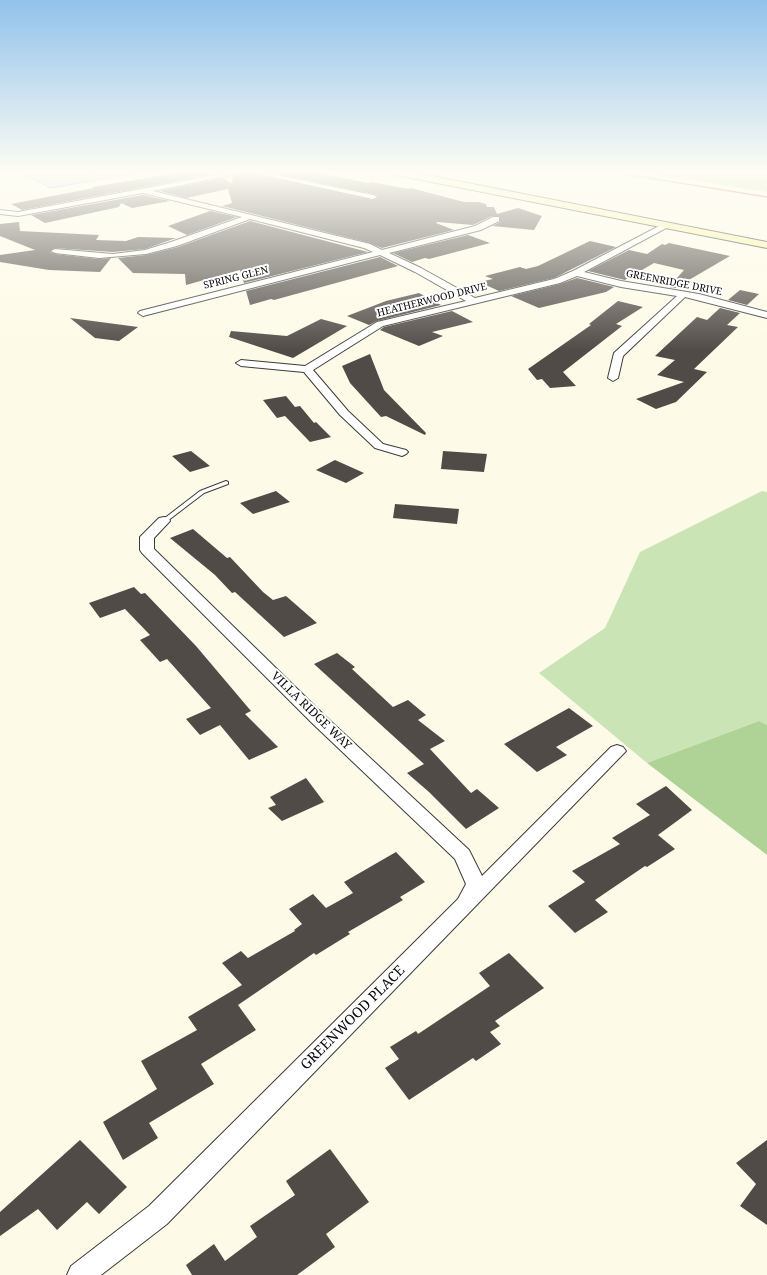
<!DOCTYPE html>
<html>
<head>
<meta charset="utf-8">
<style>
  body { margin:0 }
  canvas { display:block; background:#fdfae7 }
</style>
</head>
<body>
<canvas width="767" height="1275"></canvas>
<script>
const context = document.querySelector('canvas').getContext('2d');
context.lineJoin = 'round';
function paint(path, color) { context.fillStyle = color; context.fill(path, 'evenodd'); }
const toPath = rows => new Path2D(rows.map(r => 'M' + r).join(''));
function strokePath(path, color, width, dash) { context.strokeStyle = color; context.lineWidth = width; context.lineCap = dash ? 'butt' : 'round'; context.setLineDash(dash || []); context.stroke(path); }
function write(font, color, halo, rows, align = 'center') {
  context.font = font + ' "Noto Serif",serif'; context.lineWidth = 4; context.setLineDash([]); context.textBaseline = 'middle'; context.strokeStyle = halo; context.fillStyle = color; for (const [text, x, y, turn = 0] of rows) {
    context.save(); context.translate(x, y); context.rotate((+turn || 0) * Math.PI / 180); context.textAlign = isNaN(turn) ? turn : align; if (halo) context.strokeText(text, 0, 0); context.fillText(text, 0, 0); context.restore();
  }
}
paint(toPath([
  [762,491,767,492,767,725,759,721,647,763,539,673,605,628,640,552]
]), '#cbe4b5');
paint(toPath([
  [638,172,767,172,767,192],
  [759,721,767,725,767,855,647,763]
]), '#afd396');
const water = toPath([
  [19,172,56,172,66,175,95,172,142,172,51,188,19,172]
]);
paint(water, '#b0d6f0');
strokePath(water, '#3d87c1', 1);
paint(toPath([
  [184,172,209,172,213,174,22,210,11,204,94,188,92,187],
  [248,172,373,200,378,196,373,194,270,172,314,172,368,183,372,182,408,189,411,188,464,202,479,202,486,204,487,207,494,207,497,214,518,208,542,216,534,230,492,226,500,222,500,217,499,216,492,216,473,225,437,222,436,223,454,230,382,248,370,243,222,206,232,203,228,189,186,198,160,191,222,178,232,183,233,176],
  [143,195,170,201,132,208,121,203,119,207,45,223,31,215],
  [210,211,237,217,187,235,168,226],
  [250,221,368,252,244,283,240,270,186,285,185,274,133,273,118,258,146,255,178,247],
  [19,222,20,231,99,235,96,240,126,241,138,237,176,238,145,249,113,252,54,248,50,252,55,254,99,259,111,258,100,272,49,270,0,262,0,255,35,250,0,236,0,224],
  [468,235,490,243,429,259,425,258,412,262,393,253],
  [590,241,616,247,554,278,499,291,479,282,493,279,485,276,520,267,526,269,538,266],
  [669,243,730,256,675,288,669,287,684,270,654,263,625,280,588,271,629,250,647,254,662,244,665,245],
  [380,257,398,266,274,300,271,299,250,305,246,291],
  [577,278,614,287,606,292,539,308,511,296,560,284],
  [740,290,759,294,747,305,728,300],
  [419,293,441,305,377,321,369,325,347,316,386,301],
  [618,301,643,307,616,324,622,326,563,372,576,386,550,388,542,379,537,380,528,369,591,325,589,324],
  [720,308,740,313,727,325,738,327,694,369,707,372,676,402,656,409,636,399,684,382,657,375,675,360,655,356,697,317,707,320],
  [452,311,473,322,432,332,443,336,419,346,380,330,384,327],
  [70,318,138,327,119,341,95,338],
  [321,319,347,326,293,358,229,337,231,331,287,336],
  [370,354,384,390,426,433,425,435,386,416,381,417,350,383,342,366],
  [286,396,295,407,300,406,314,423,316,422,331,437,310,442,285,416,277,418,263,400],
  [191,451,210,466,190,472,172,456],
  [443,451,487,454,484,472,441,469],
  [335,460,364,473,346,483,316,470],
  [276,491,290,502,253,514,240,503],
  [395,504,459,509,457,524,393,518],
  [193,529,227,558,230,557,263,592,273,600,286,596,317,623,284,637,235,592,232,593,215,575,170,538],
  [134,587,141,594,145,593,196,646,251,711,245,714,278,747,249,760,220,725,200,735,186,719,211,708,167,659,160,662,140,640,150,635,125,609,100,618,89,603],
  [337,653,355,667,352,669,393,707,408,700,426,715,418,720,445,741,430,749,471,793,477,789,499,808,466,829,429,792,407,773,424,764,314,664],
  [569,708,593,726,556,747,567,755,537,772,504,744],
  [306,778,324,802,282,821,268,808,276,805,270,797],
  [666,786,692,810,658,835,675,849,647,867,645,866,595,900,608,912,575,933,548,906,585,882,572,871,620,844,612,838,650,815,636,804],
  [396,852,425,882,400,897,403,900,348,932,350,934,316,955,314,953,238,1005,256,1030,201,1064,214,1084,149,1123,158,1138,123,1160,103,1122,157,1089,141,1061,197,1030,188,1017,242,985,222,963,241,951,248,958,295,931,294,930,302,924,289,909,313,894,326,908,353,893,344,882],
  [509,953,544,988,495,1021,500,1026,490,1032,501,1044,476,1061,473,1058,409,1100,385,1068,399,1059,390,1047,416,1031,418,1034,490,986,479,973],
  [80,1140,127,1187,99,1214,87,1202,57,1230,38,1209,0,1236,0,1212],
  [767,1140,767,1225,740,1206,756,1184,736,1163],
  [330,1149,369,1202,326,1234,335,1247,297,1275,192,1275,186,1265,214,1244,225,1261,257,1237,250,1226,295,1195,286,1181]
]), '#514b47');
const lane = toPath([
  [226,481,228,482,228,484,204,493,166,522,162,522,161,521,200,491,226,481]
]);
const street = toPath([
  [232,172,246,172,153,191,370,244,382,250,475,226,493,217,499,217,499,221,481,230,389,253,421,268,475,298,554,279,573,271,665,223,668,223,668,227,584,272,621,281,699,294,767,312,767,318,685,297,623,356,618,378,613,381,608,378,614,353,677,296,621,287,577,276,560,283,383,326,313,370,348,411,383,444,406,450,408,452,406,454,402,456,375,448,340,415,304,372,241,366,236,363,241,360,305,366,377,322,466,301,415,272,380,255,143,316,138,313,140,311,373,252,364,248,250,219,177,246,146,254,99,258,55,253,51,251,55,249,113,254,145,250,171,242,242,217,143,193,18,216,0,214,0,210,18,212,232,172],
  [249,172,262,172,373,195,377,197,373,199,249,172],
  [164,517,169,518,170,521,154,538,154,549,324,715,469,850,482,876,611,747,617,745,623,747,626,751,167,1224,101,1275,67,1275,71,1266,149,1206,458,899,466,884,455,859,312,723,142,553,140,550,140,537,159,518,164,517]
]);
const secondary = toPath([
  [391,172,412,172,767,242,767,248,396,175,391,172]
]);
strokePath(lane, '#3c3c3c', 2);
strokePath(street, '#3c3c3c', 2);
strokePath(secondary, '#2b2b2b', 2);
paint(lane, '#fff');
paint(street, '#fff');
paint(secondary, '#f9f3a7');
strokePath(toPath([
  [611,172,767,197]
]), '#ad2e2e', 1.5);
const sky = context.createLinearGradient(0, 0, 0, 351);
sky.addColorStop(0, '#91c2eb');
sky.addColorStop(0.49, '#fefdf4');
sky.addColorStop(1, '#fefdf400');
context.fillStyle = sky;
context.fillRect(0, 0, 767, 351);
write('10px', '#090909', '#fff', [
  ["SPRING GLEN",236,278,-14],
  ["GREENRIDGE DRIVE",674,283,11],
  ["HEATHERWOOD DRIVE",432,300,-14]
]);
write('12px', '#090909', '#fff', [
  ["VILLA RIDGE WAY",311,711,44]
]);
write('14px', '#090909', '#fff', [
  ["GREENWOOD PLACE",353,1018,-45]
]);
</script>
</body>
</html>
